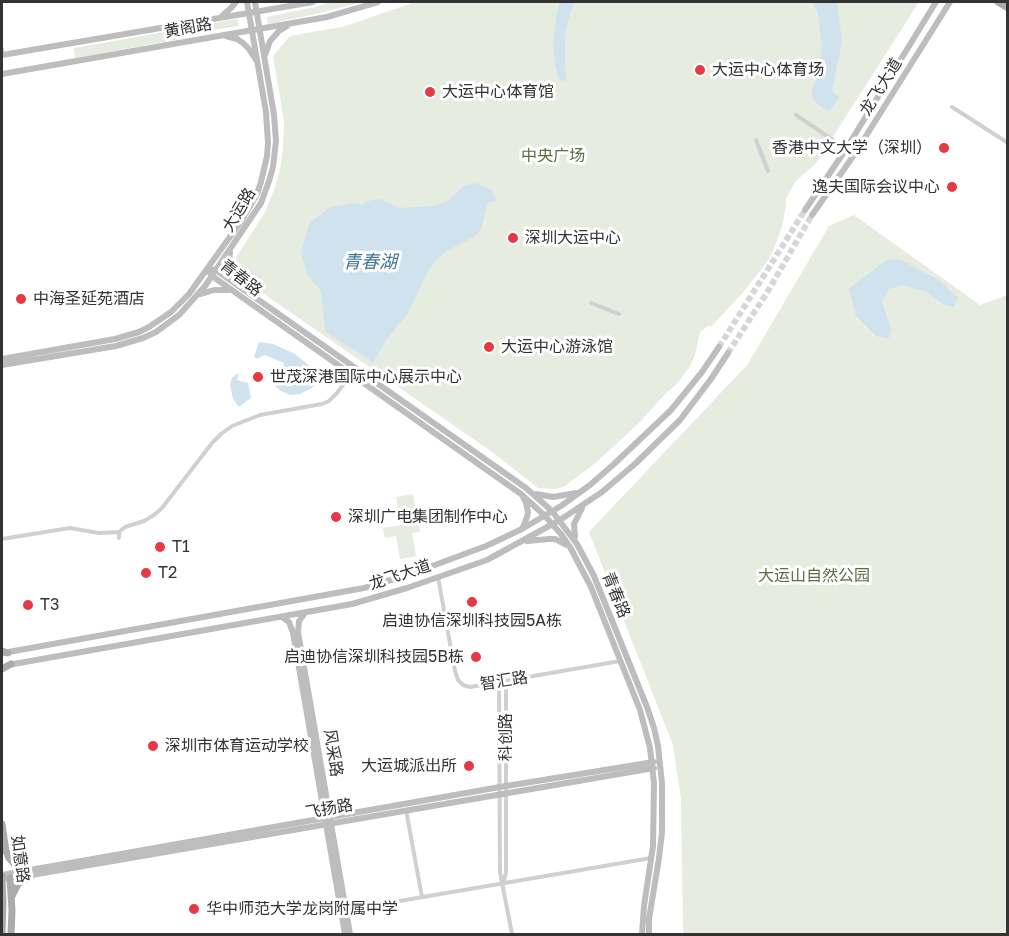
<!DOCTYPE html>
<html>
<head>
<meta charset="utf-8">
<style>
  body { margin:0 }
  #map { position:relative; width:1009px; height:936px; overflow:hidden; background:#fff; font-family:"Golos Text",sans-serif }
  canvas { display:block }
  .frame { position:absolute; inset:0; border:3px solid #333; pointer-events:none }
</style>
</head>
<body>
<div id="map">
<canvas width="1009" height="936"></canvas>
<div class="frame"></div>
</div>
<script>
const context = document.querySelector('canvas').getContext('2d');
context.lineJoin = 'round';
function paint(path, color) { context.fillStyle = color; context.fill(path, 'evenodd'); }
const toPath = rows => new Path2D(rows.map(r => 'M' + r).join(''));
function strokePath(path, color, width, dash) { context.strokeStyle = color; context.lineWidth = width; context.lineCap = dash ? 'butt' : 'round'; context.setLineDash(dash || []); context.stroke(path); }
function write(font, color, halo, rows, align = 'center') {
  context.font = font + ' "Golos Text","Noto Sans SC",sans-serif'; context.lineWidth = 6; context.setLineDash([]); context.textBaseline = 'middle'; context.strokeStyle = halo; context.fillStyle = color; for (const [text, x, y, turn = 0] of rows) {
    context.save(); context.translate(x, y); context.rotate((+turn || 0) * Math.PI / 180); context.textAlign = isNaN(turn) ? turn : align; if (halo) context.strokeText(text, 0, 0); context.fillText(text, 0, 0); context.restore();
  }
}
paint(toPath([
  [331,2,362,2,316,14,268,24,267,17,315,7],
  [415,2,919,2,836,132,825,153,813,166,795,182,786,199,786,205,782,227,774,249,767,262,745,290,712,326,708,326,700,332,695,355,689,368,674,387,668,391,641,421,623,438,593,465,565,486,556,489,538,488,492,452,238,276,235,259,265,212,274,190,280,170,283,148,284,121,273,56,290,36,346,26],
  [237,19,239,26,195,33,180,39,75,58,74,48],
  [854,215,980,305,1007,295,1007,934,683,934,681,798,673,745,589,532,748,364,829,226],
  [413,494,420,532,412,533,416,556,400,559,396,536,385,538,383,528,401,525,396,497]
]), '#e6ecdf');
paint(toPath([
  [560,2,574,2,568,21,565,36,565,65,567,80,559,81,555,64,553,39,557,13],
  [813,2,837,2,842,42,832,91,839,97,830,110,826,110,813,100,812,95,812,89,818,75,822,47,818,14],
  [475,183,487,188,492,191,497,201,490,202,487,205,481,229,474,237,445,252,436,260,427,273,408,313,387,339,373,362,326,332,325,329,321,293,319,288,308,276,301,254,308,227,312,221,331,207,355,203,362,205,368,201,380,199,399,208,433,206,446,202,464,186],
  [899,259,939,280,958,298,954,307,946,306,925,291,902,285,889,289,882,303,892,331,888,339,876,336,856,316,849,289,886,260],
  [259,342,273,344,295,354,312,368,319,377,320,381,312,388,300,394,290,395,281,391,276,387,274,380,281,374,280,372,282,370,284,363,265,355,260,357,258,359,254,357],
  [239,373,237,380,248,383,251,398,240,406,238,406,233,399,230,385,232,378,235,375]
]), '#cfe2ee');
strokePath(toPath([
  [719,347,805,210],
  [728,353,768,291,812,215]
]), '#d6d6d6', 6, [6, 3]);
strokePath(toPath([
  [2,49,3,55],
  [952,107,1008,143],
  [796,115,846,149],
  [756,140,768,171],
  [591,303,619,314],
  [119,538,119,532,125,527,144,521,154,515,162,508,212,443,221,434,232,426,260,415,322,404,329,401,337,393,351,374],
  [2,539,70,528,99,533,119,532],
  [438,577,455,671,458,680,463,685,470,687,620,661],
  [499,682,500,872,512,934],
  [406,810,422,897],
  [504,881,506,872,506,681],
  [347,910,651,858]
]), '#d0d0d0', 4);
strokePath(toPath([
  [222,16,231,8,236,2],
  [226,36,237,39,243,43,249,49,256,60],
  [2,55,313,2],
  [265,55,270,41,279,31,287,26],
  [2,74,327,17,378,2],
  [805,210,846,149,936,2],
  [812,215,854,155,950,2],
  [230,252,229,264,235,282],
  [207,269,216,270,526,488,552,511,577,544,594,576,647,707,654,728,658,746,662,783,662,832,659,858,649,919,649,934],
  [207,269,212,276,521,494,544,515,561,534,570,547,591,587,640,710,650,748,654,783,653,846,644,906,642,934],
  [201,294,214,290,229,290],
  [2,359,115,339,139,332,149,327,171,312,189,294,242,220,257,194,261,182,267,156,268,143,266,112,247,2],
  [2,365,116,346,143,338,156,332,179,315,205,286,261,203,269,181,273,167,276,141,274,115,255,2],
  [536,494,553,497,576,493],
  [523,497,526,503,528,512,527,517,523,527],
  [575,537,574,524,582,508],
  [527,541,549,539,555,539,567,545],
  [305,613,299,621,298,632,350,934],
  [282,617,289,622,293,633,345,934],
  [3,653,364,588,408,575,486,546,522,529,561,506,590,485,614,464,671,410,702,372,719,347],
  [8,665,352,604,407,588,487,560,560,520,602,492,636,463,680,420,711,379,728,353],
  [2,875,500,787,654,762],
  [8,879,654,768]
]), '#bdbdbd', 6);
strokePath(toPath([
  [998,2,1008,8],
  [2,651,8,653],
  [2,669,11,664],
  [2,824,6,851,9,858,16,866,24,870,29,871],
  [2,876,3,903,2,934],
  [10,878,12,910,11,934],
  [12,896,18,884,31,876]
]), '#ababab', 7);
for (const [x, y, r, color] of [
  [700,70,6,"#e63946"],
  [430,92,6,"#e63946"],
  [944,148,6,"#e63946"],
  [952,187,6,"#e63946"],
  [513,238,6,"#e63946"],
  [21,299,6,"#e63946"],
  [489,347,6,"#e63946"],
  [258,377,6,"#e63946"],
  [336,517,6,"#e63946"],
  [160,547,6,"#e63946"],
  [146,573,6,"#e63946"],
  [472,602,6,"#e63946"],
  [28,605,6,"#e63946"],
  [476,657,6,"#e63946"],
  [153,746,6,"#e63946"],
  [469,766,6,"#e63946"],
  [194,909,6,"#e63946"]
]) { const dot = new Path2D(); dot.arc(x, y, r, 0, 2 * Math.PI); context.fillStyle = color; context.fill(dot); strokePath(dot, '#fff', 2); }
write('16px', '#333', '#fff', [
  ["黄阁路",188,28,-10],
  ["龙飞大道",881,87,-58],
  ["大运路",239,210,-59],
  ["青春路",241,278,38],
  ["龙飞大道",400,575,-18],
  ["青春路",616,595,68],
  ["智汇路",504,681,-9],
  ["科创路",506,737,-90],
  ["风采路",333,753,81],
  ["飞扬路",329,809,-10],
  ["如意路",20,859,82]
]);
write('16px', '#333', '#fff', [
  ["大运中心体育场",712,70],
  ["大运中心体育馆",442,92],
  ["香港中文大学（深圳）",932,148,"right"],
  ["逸夫国际会议中心",940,187,"right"],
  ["深圳大运中心",525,238],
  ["中海圣延苑酒店",33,299],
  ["大运中心游泳馆",501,347],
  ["世茂深港国际中心展示中心",270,377],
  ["深圳广电集团制作中心",348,517],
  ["T1",172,547],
  ["T2",158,573],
  ["T3",40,605],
  ["启迪协信深圳科技园5A栋",472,621,"center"],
  ["启迪协信深圳科技园5B栋",464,657,"right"],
  ["深圳市体育运动学校",165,746],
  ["大运城派出所",457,766,"right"],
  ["华中师范大学龙岗附属中学",206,909]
], 'left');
write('16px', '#56703f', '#fff', [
  ["中央广场",553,156],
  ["大运山自然公园",814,576]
]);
write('italic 18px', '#3f7597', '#fff', [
  ["青春湖",370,262]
]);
</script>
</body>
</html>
